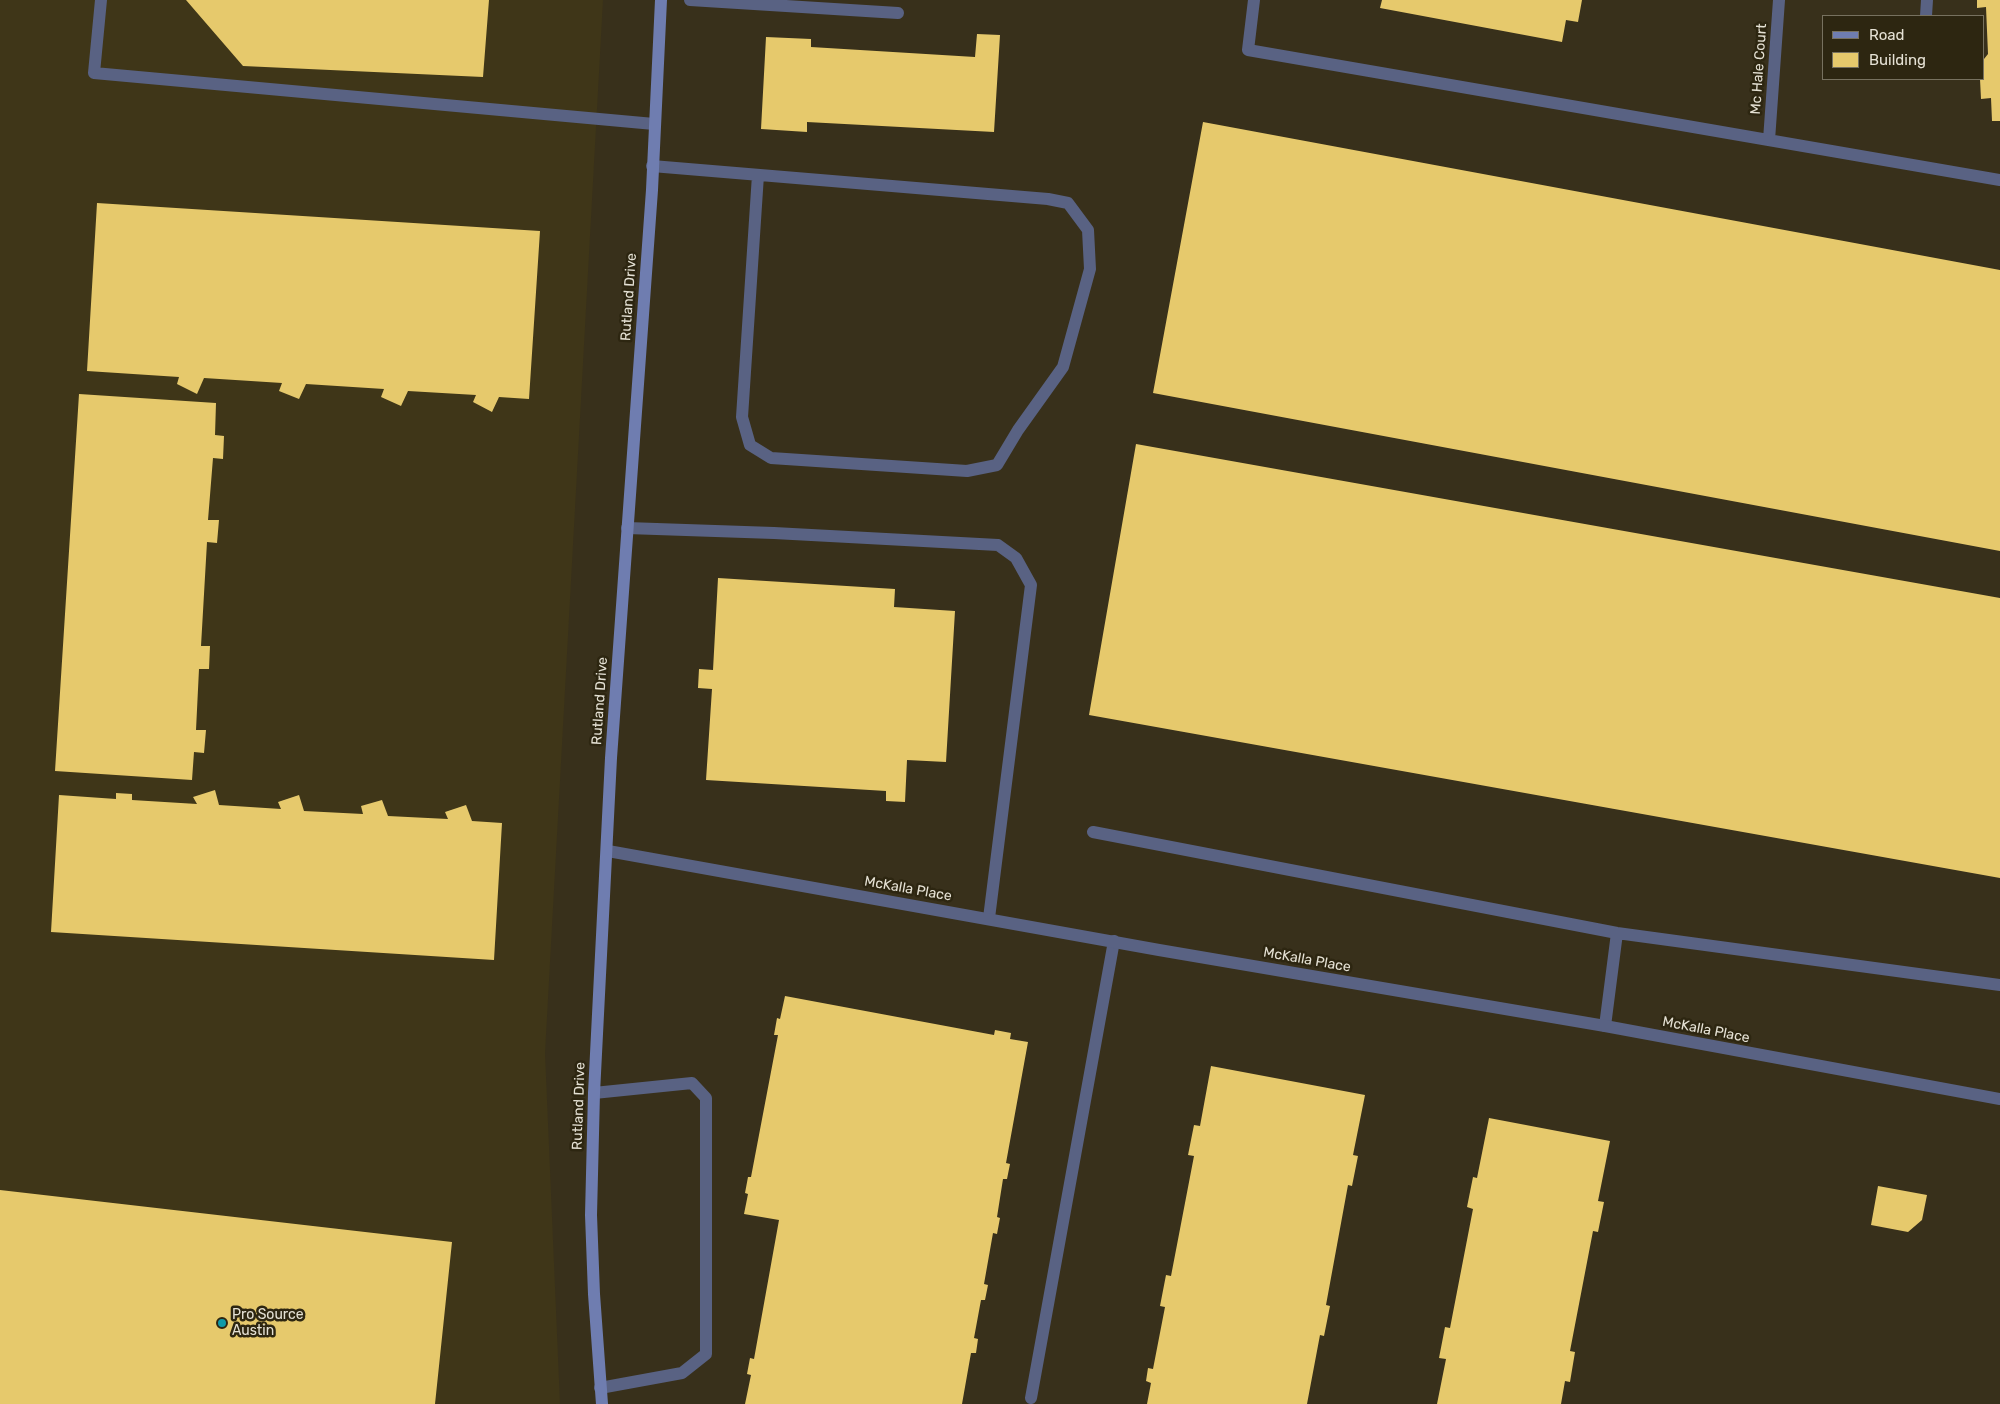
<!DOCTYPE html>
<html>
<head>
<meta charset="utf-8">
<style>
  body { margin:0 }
  #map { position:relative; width:2000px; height:1404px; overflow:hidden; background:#38301b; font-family:Rubik,sans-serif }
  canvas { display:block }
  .legend { position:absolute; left:1822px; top:15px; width:162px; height:65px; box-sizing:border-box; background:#2d2611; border:1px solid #77715f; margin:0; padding:6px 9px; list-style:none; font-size:15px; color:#e5e1d4 }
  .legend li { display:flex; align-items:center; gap:10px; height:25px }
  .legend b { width:25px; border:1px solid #77715f }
</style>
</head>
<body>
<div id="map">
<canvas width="2000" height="1404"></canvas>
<ul class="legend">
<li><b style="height:6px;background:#6f7db0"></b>Road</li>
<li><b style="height:14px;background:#e6c96c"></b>Building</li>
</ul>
</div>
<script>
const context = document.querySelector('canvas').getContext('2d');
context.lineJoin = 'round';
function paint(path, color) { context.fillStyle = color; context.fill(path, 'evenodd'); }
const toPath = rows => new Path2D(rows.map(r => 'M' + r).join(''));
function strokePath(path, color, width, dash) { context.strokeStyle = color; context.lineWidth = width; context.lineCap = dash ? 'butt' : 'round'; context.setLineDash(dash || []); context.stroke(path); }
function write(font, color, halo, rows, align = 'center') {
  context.font = font + ' Rubik,sans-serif'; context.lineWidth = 5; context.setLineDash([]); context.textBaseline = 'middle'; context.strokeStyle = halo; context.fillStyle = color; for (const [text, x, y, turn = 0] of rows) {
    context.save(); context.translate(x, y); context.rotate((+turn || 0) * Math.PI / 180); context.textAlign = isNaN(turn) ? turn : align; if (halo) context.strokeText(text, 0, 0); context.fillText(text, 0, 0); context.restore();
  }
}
paint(toPath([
  [0,0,603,0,545,1053,560,1404,0,1404]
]), '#3f3618');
paint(toPath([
  [186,0,489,0,483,77,243,66],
  [1382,0,1582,0,1578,22,1566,20,1562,42,1380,8],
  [1977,0,2000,0,2000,121,1992,121,1991,98,1981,99,1980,79,1984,79,1984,59,1988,54,1986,7,1977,8],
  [977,34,1000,35,994,132,807,122,807,132,761,129,766,37,811,39,811,47,975,57],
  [1203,122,2000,270,2000,551,1153,393],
  [97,203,540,231,529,399,499,397,492,412,473,402,476,395,408,391,401,406,381,397,384,389,306,384,299,399,279,391,282,383,204,378,197,394,177,384,179,377,87,371],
  [79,394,216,403,215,435,224,436,223,459,213,458,208,520,219,520,217,543,207,542,201,646,210,646,209,669,199,669,196,730,206,730,204,753,194,752,192,780,55,771],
  [1136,444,2000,598,2000,878,1089,715],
  [718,578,895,589,894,607,955,611,946,762,907,760,905,802,886,801,886,791,706,780,712,689,698,688,699,669,713,670],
  [215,790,219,805,281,809,278,802,299,795,304,811,363,814,361,806,382,800,388,816,448,819,445,812,466,805,472,821,502,823,494,960,51,932,59,795,116,799,116,793,132,794,132,800,197,804,193,797],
  [785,996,994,1035,995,1030,1011,1033,1010,1039,1028,1042,1006,1163,1010,1164,1007,1179,1003,1179,997,1217,1000,1218,997,1234,993,1233,984,1284,988,1285,985,1300,981,1300,974,1338,978,1339,976,1353,971,1353,962,1404,745,1404,751,1375,747,1374,750,1358,754,1359,779,1220,744,1214,748,1194,745,1193,748,1177,751,1177,778,1035,774,1035,777,1018,780,1019],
  [1211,1066,1365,1095,1353,1155,1358,1156,1352,1186,1348,1185,1326,1305,1330,1306,1324,1336,1320,1335,1307,1404,1147,1404,1151,1383,1146,1381,1148,1368,1153,1369,1165,1307,1160,1306,1166,1275,1171,1276,1194,1156,1188,1155,1194,1125,1200,1126],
  [1489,1118,1610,1141,1598,1201,1604,1202,1598,1232,1593,1231,1570,1351,1575,1352,1570,1382,1565,1381,1561,1404,1437,1404,1446,1359,1439,1358,1445,1327,1450,1328,1473,1209,1467,1207,1473,1177,1477,1178],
  [1878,1186,1927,1195,1922,1220,1908,1232,1871,1225],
  [0,1190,452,1242,435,1404,0,1404]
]), '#e6c96c');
strokePath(toPath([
  [101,0,94,73,654,124],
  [690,0,898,13],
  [1254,0,1248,50,2000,180],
  [1926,16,1927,0],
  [1769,140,1779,0],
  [652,166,1048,199,1068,203,1088,230,1090,269,1063,367,1018,430,997,465,967,471,771,458,750,445,742,417,758,175],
  [627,528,774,533,998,545,1016,558,1031,585,989,918],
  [1093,832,1617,933,2000,985],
  [1605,1026,1617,933],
  [594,1093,692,1083,706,1098,706,1354,682,1373,600,1388],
  [1031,1398,1114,941]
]), '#596283', 12);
strokePath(toPath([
  [608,851,1159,950,1605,1026,2000,1099]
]), '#596283', 12);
strokePath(toPath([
  [602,1404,594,1294,591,1215,594,1093,611,758,652,190,661,0]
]), '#6f7db0', 12);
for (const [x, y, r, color] of [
  [222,1323,5,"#0f9aa8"]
]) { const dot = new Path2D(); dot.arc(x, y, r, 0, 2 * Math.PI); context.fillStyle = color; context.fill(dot); strokePath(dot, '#2d2611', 2); }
write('14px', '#e5e1d4', '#2d2611', [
  ["Mc Hale Court",1759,69,-86],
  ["Rutland Drive",629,297,-86],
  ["Rutland Drive",600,701,-86],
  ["McKalla Place",908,889,10],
  ["McKalla Place",1307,960,10],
  ["McKalla Place",1706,1030,11],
  ["Rutland Drive",579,1106,-88]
]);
write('14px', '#e5e1d4', '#2d2611', [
  ["Pro Source",232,1315],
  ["Austin",232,1331]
], 'left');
</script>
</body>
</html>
